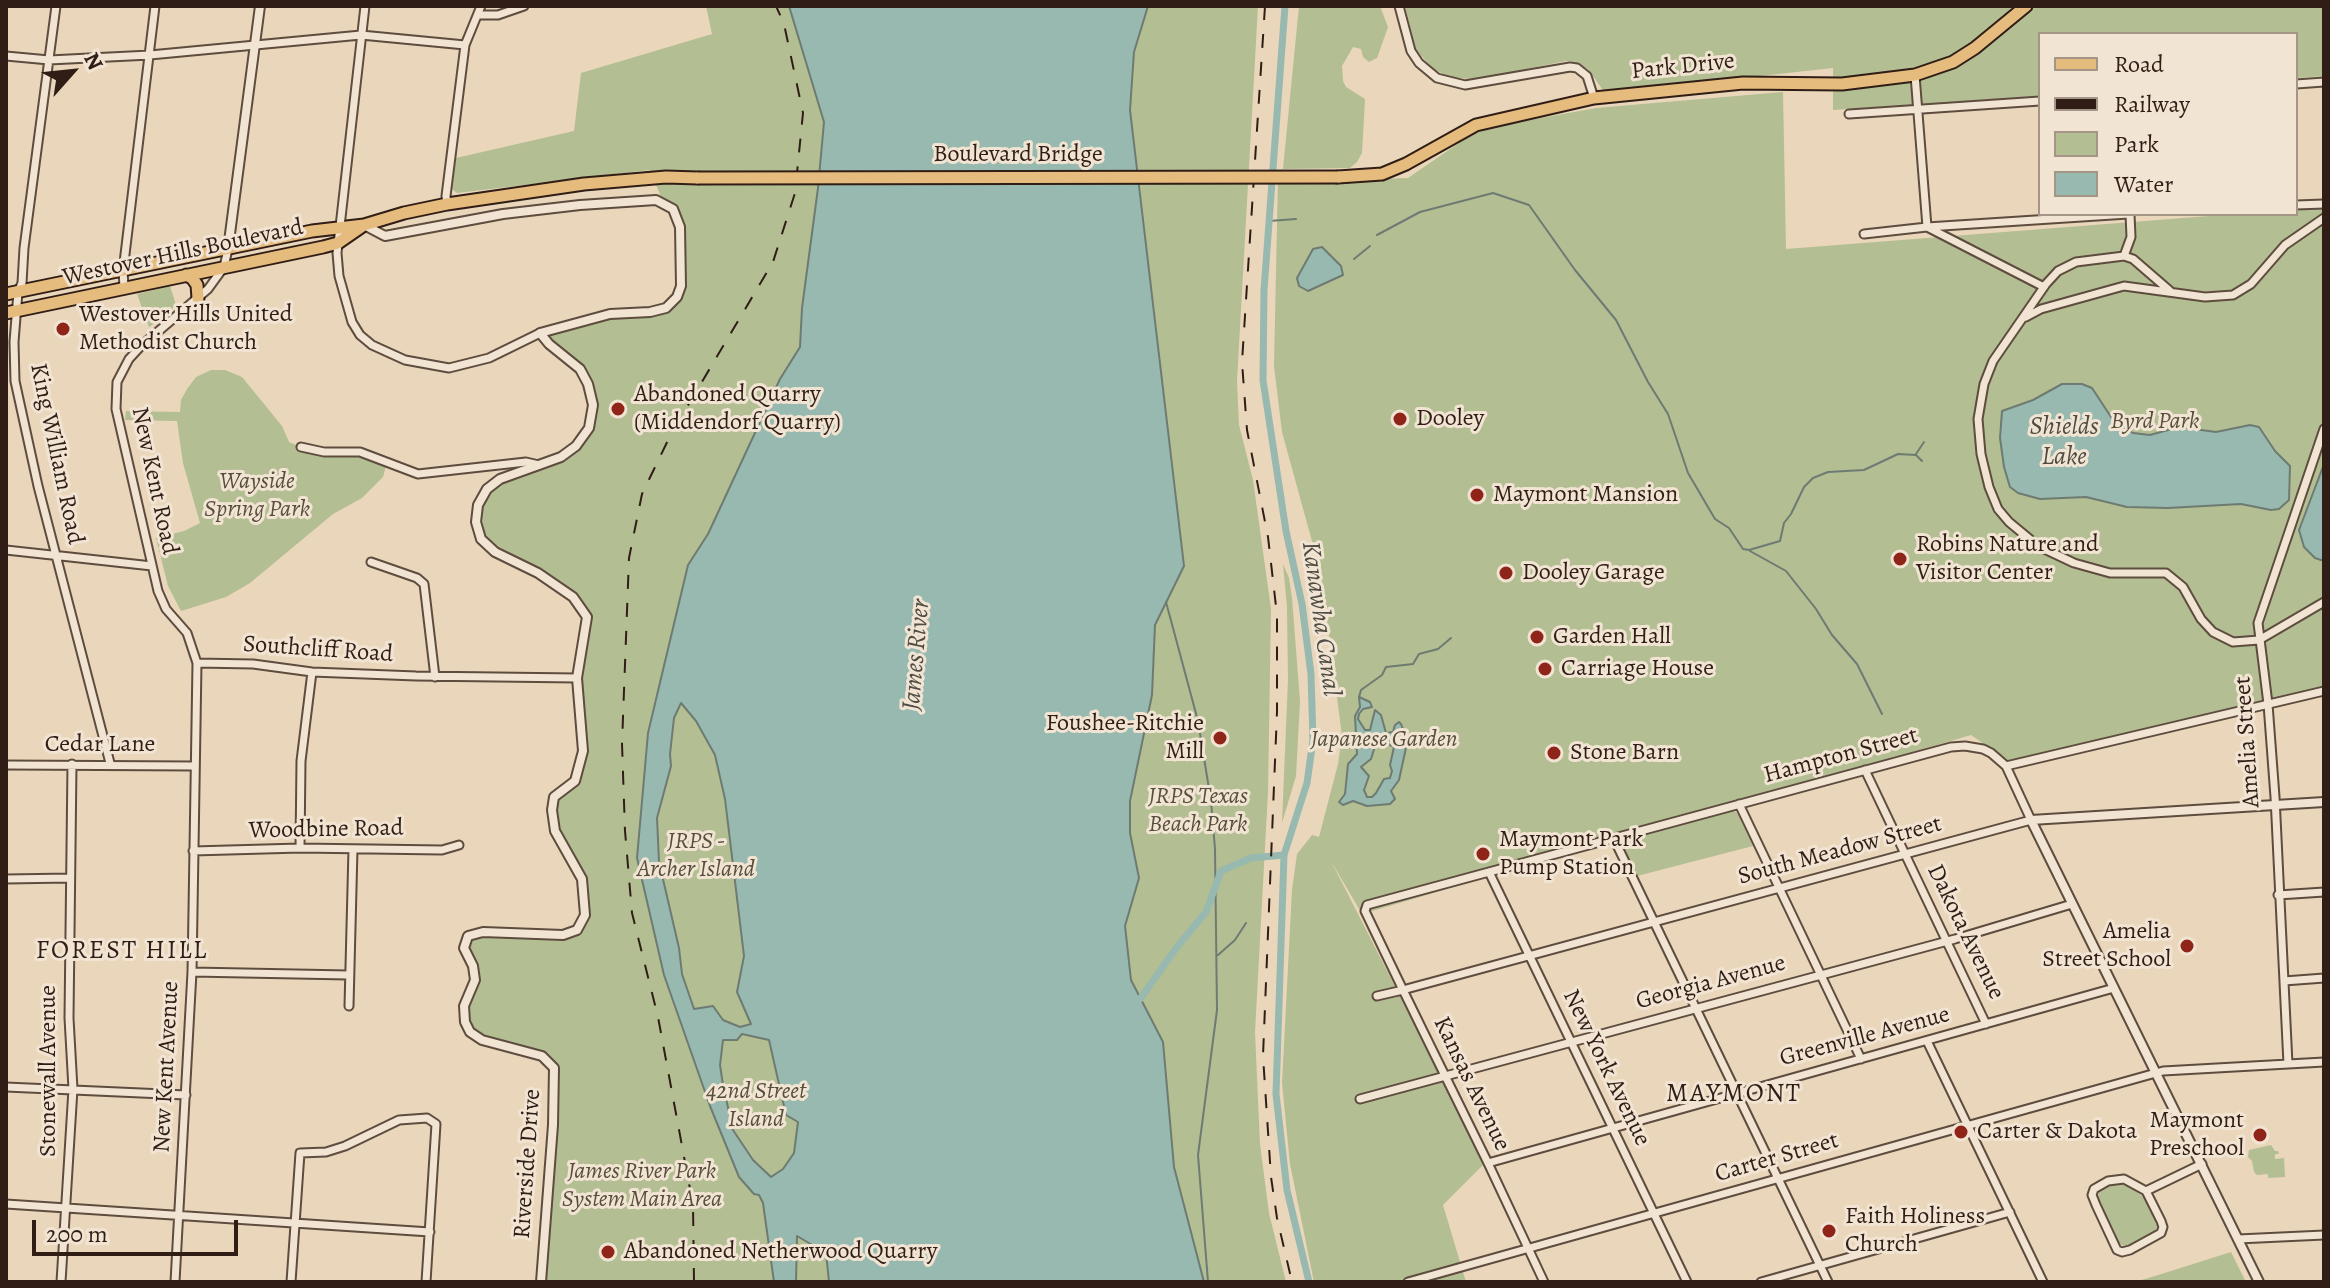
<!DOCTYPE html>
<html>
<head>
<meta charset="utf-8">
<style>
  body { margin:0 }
  #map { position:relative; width:2330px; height:1288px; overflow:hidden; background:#ead6bb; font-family:Alegreya,serif }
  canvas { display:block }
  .frame { position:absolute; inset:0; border:8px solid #301e16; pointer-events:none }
  .legend { position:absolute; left:2038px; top:32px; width:260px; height:184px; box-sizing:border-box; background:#f1e4d3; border:2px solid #a49587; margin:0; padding:10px 14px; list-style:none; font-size:24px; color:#301e16 }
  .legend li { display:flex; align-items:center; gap:16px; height:40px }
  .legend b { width:40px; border:2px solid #a49587 }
  .north { position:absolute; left:32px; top:32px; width:80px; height:80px; -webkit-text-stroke:6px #f1e4d3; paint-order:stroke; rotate:63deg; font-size:22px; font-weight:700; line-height:32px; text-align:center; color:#301e16 }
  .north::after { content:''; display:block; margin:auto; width:28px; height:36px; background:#301e16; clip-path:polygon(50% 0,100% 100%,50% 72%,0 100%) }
  .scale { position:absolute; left:32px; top:1220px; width:206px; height:36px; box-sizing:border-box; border:4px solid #301e16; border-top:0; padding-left:10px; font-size:24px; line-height:28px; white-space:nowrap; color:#301e16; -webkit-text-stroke:6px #f1e4d3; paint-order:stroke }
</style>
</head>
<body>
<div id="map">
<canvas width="2330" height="1288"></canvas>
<div class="frame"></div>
<ul class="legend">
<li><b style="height:10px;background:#e5bb7e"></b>Road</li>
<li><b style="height:10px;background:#301e16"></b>Railway</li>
<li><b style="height:22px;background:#b3be93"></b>Park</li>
<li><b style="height:22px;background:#98b9af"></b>Water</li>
</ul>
<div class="north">N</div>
<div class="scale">200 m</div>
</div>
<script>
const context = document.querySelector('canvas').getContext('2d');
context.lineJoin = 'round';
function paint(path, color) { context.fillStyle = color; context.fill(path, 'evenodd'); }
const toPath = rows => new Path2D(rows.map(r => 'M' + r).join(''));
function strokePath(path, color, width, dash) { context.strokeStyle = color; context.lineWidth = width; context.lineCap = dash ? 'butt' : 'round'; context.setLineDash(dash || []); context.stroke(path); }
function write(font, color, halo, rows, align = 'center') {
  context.font = font + ' Alegreya,serif'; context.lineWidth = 6; context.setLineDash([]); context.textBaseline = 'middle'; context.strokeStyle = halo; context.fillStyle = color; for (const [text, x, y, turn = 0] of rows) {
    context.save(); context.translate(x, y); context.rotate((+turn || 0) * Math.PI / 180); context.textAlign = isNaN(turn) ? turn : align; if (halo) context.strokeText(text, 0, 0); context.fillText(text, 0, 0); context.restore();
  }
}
paint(toPath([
  [706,6,789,6,824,122,818,188,802,308,800,347,780,379,708,534,688,565,648,733,637,858,664,975,710,1106,739,1177,759,1195,763,1203,774,1282,541,1282,553,1125,550,1062,482,1040,470,1032,464,1014,475,980,464,948,468,936,563,935,577,930,585,915,582,879,555,831,554,797,575,781,583,751,577,678,587,624,572,597,495,552,481,539,476,522,487,489,570,451,592,418,584,375,540,333,610,314,657,311,677,297,678,220,663,202,650,170,457,193,452,189,456,158,574,131,581,73,712,34],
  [1148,6,1258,6,1237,381,1239,425,1253,480,1271,609,1268,792,1255,1032,1260,1144,1269,1213,1286,1282,1204,1282,1174,1167,1163,1043,1131,980,1127,949,1125,926,1132,903,1130,801,1152,695,1154,669,1152,646,1155,625,1184,566,1130,110,1134,52],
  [1299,6,1380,6,1388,27,1377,58,1369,62,1363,57,1361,49,1353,47,1342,66,1343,81,1346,87,1365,99,1362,153,1357,162,1350,168,1283,169],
  [1405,6,2324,6,2324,76,2296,78,2296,34,2040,34,2040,96,1833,110,1833,68,1605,93,1588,69,1575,62,1566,61,1478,79,1452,78,1433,69,1416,50],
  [1783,92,1786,249,2235,214,2296,214,2296,210,2324,207,2324,686,2269,702,2013,764,1971,735,1362,914,1331,861,1485,1163,1443,1205,1466,1282,1314,1282,1290,1164,1282,1083,1292,890,1297,854,1312,835,1319,837,1338,764,1342,736,1321,574,1282,432,1274,366,1278,177,1351,180,1408,178,1472,134,1502,125,1596,108],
  [170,286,176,305,166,315,149,327,137,294],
  [211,370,225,370,242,377,282,426,289,442,301,447,344,448,387,462,383,477,362,498,333,514,250,583,226,597,181,611,168,586,156,538,184,531,200,523,183,463,177,421,125,420,126,411,180,412,181,400,187,389,196,377],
  [1283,564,1289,578,1292,598,1300,701,1296,776,1282,823,1288,680,1287,607],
  [681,703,696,721,715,755,725,799,744,956,737,992,752,1025,740,1027,693,1009,682,974,679,948,659,862,657,818,671,766,670,754,674,717],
  [1732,810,1737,813,1753,846,1637,876,1622,846,1624,840],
  [741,1034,769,1040,786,1115,798,1122,794,1154,783,1169,771,1177,753,1160,733,1130,723,1085,720,1065,723,1040],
  [2271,1145,2275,1151,2278,1151,2279,1154,2275,1154,2275,1159,2284,1158,2285,1177,2268,1178,2268,1174,2257,1175,2254,1172,2252,1161,2248,1157,2249,1150],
  [2117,1183,2124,1183,2145,1198,2158,1225,2155,1232,2126,1247,2118,1243,2097,1200,2100,1189],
  [796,1236,827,1253,829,1282,796,1282],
  [2231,1252,2246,1282,2134,1282,2152,1277]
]), '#b3be93');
const water = toPath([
  [789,6,1148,6,1134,52,1130,110,1184,566,1155,625,1152,695,1130,801,1130,833,1139,878,1125,926,1131,980,1163,1042,1174,1167,1204,1282,829,1282,826,1253,797,1236,796,1282,774,1282,763,1203,759,1195,754,1194,739,1177,710,1106,664,975,637,858,648,733,688,565,708,534,780,379,800,347,802,308,818,188,824,122,789,6],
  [681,703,696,721,715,755,725,799,744,956,737,992,751,1024,740,1027,723,1020,713,1006,694,1009,682,974,679,948,659,862,657,818,671,766,670,754,674,718,681,703],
  [742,1034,769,1040,786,1115,798,1122,794,1153,783,1169,771,1177,753,1160,733,1130,723,1085,720,1065,723,1040,737,1040,742,1034],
  [1322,247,1341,266,1343,275,1308,291,1299,286,1297,278,1313,249,1322,247],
  [2062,384,2082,384,2092,388,2115,423,2133,433,2150,435,2179,427,2216,432,2250,425,2259,427,2275,451,2290,466,2289,500,2279,509,2271,510,2241,504,2168,508,2127,507,2086,497,2040,499,2018,493,2010,487,2004,467,2000,438,2002,411,2033,400,2062,384],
  [2324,464,2324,561,2315,558,2304,547,2299,530,2324,464],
  [1359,697,1370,702,1372,707,1363,709,1359,714,1358,719,1365,730,1370,730,1375,710,1381,715,1386,733,1393,732,1395,725,1399,722,1401,724,1403,729,1396,733,1396,740,1407,743,1399,780,1391,791,1395,799,1390,804,1367,806,1353,801,1343,805,1339,802,1345,794,1348,764,1357,754,1355,716,1360,707,1359,697],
  [1381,740,1394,747,1390,765,1392,771,1390,778,1384,779,1376,793,1372,797,1367,797,1364,790,1369,776,1361,767,1371,759,1376,743,1381,740]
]);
paint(water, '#98b9af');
strokePath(water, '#6e7b72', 2);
strokePath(toPath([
  [1269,221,1296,219],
  [1377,235,1420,212,1493,193,1529,205,1575,270,1616,320,1648,382,1668,414,1688,473,1715,519,1729,528,1743,549,1749,550,1780,541,1784,523,1791,514,1804,487,1813,478,1828,472,1864,470,1898,454,1916,455,1922,461],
  [1354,259,1370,246],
  [1916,454,1924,442],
  [1750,551,1786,571,1816,609,1832,635,1857,664,1882,714],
  [1166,602,1198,721,1211,801,1215,849,1217,1010,1198,1155,1208,1282],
  [1359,697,1361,690,1382,675,1386,667,1413,664,1419,654,1438,649,1451,638],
  [1218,955,1235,940,1246,923]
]), '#6e7b72', 2);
strokePath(toPath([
  [1285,6,1264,290,1263,380,1286,531,1302,604,1311,674,1313,740,1307,783,1284,855,1276,1094,1287,1190,1309,1282],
  [1140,999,1177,947,1206,912,1221,871,1251,858,1284,855]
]), '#98b9af', 7);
const minor = toPath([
  [56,6,24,248,22,283,18,292,14,342,15,381,38,486,110,763],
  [365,6,337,253,339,276,352,322,360,335,372,345,405,360,449,368,489,358,540,333],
  [1399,6,1411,51,1419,63,1437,78,1465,85,1570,67,1577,68,1587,76,1594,98],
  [478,15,498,15,524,6],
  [6,56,49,60,150,55,361,35,465,45],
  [1915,75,1927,227],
  [2296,84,2324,82],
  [1849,114,2040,101],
  [447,204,446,196,465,45,481,6],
  [2296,205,2324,204],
  [1929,228,2044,287],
  [1864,234,1927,227,2128,214],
  [2124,256,2131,237,2130,214],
  [124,287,123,271,155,6],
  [2170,291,2133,259,2124,256,2076,262,2058,271,2046,284,1993,361,1984,384,1978,419,1981,454,1989,487,1998,509,2009,522,2038,546,2074,563,2110,573,2166,573,2183,587,2201,619,2213,632,2233,642,2259,640,2324,602],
  [2026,317,2041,309,2124,286,2205,297,2233,295,2251,284,2285,245,2324,218],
  [301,447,324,452,360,452,418,474,526,462,539,465],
  [6,550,152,566],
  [371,562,417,578,424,584,435,677],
  [197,663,253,664,312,672,416,676,577,678],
  [6,765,194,766],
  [2006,766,2324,691],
  [1865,770,1986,1024],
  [1739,804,1861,1059],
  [1614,839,1828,1282],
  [300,848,301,761,312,672],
  [193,851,300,848,442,850,459,845],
  [1489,872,1687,1282],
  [6,879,70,878],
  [2278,895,2324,892],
  [192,972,348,975],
  [2284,981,2324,978],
  [1377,996,1403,990,1410,988,2031,820,2006,766,1991,753,1983,749,1965,746,1951,747,1367,905,1365,911,1403,990,1424,1033,1488,1163,1544,1282],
  [349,1006,353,849],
  [1927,1041,2043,1282],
  [2288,1064,2275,797,2268,704,2258,623,2324,429],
  [6,1087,186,1095],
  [1360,1099,1955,939,2072,904],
  [1488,1163,2114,988],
  [2146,1191,2161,1221,2163,1227,2161,1233,2130,1250,2122,1252,2117,1250,2096,1205,2092,1195,2094,1189,2108,1181,2124,1179,2146,1191,2202,1164],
  [6,1204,430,1232],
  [2238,1239,2324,1235],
  [61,1282,73,1089,69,1018,72,764],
  [175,1282,192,972,197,663,187,633,166,609,158,591,116,409,117,382,129,359,141,346,208,289,224,267,228,249],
  [291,1282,300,1153,326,1152,345,1146,399,1120,427,1118,436,1124,426,1282],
  [1408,1282,2163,1071,2324,1062],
  [1761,1282,2010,1212]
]);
const tertiary = toPath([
  [364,225,385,236,503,214,580,205,656,200,673,209,680,227,681,286,677,297,666,308,650,312,610,314,540,333,549,344,580,369,588,384,593,405,589,428,576,446,561,457,500,479,487,489,478,505,476,522,481,539,495,552,538,573,573,597,587,617,577,678,583,751,575,781,554,797,552,810,555,831,582,879,585,915,577,930,563,935,483,932,468,936,464,948,473,966,475,980,464,1006,465,1022,470,1032,482,1040,542,1056,554,1068,553,1125,541,1282],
  [228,249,260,6],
  [2259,1282,2031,820,2324,802]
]);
const primary = toPath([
  [1338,177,1382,174,1406,164,1476,125,1594,98,1743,83,1842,84,1915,75,1953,62,1975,48,2026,6],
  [186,275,192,278,197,285,198,298],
  [6,294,312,231,364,225,404,213,447,204,584,184,666,177,698,178],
  [6,313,323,247,338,243,364,225]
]);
strokePath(minor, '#5e4c3f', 11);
strokePath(tertiary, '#5e4c3f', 12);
strokePath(primary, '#301e16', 15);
strokePath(minor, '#f1e4d3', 7);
strokePath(tertiary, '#f1e4d3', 8);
strokePath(primary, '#e5bb7e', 11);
strokePath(toPath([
  [1265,6,1242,362,1247,430,1268,537,1277,615,1277,712,1263,1056,1271,1177,1277,1218,1292,1282],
  [694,1282,693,1205,658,1017,632,913,625,831,622,744,629,558,642,494,671,434,773,262,795,193,803,113,784,24,776,6]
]), '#301e16', 2, [14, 14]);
const primaryBridge = toPath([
  [698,178,1338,177]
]);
strokePath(primaryBridge, '#301e16', 15, []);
strokePath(primaryBridge, '#e5bb7e', 11);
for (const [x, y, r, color] of [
  [63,329,8,"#8f2418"],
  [618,409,8,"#8f2418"],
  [1400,419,8,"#8f2418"],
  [1477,495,8,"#8f2418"],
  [1900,559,8,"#8f2418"],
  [1506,573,8,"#8f2418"],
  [1537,637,8,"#8f2418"],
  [1545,669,8,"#8f2418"],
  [1220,738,8,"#8f2418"],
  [1554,753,8,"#8f2418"],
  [1483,854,8,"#8f2418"],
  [2187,946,8,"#8f2418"],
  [1961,1132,8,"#8f2418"],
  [2260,1135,8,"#8f2418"],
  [1829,1231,8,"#8f2418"],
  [608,1252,8,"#8f2418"]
]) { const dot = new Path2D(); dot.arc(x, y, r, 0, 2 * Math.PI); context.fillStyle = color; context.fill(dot); strokePath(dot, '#f1e4d3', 3); }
write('24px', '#301e16', '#f1e4d3', [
  ["Park Drive",1683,67,-6],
  ["Boulevard Bridge",1018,155],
  ["Westover Hills Boulevard",183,253,-12],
  ["King William Road",56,454,78],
  ["New Kent Road",154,481,78],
  ["Southcliff Road",318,650,4],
  ["Amelia Street",2248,742,-94],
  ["Cedar Lane",100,745],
  ["Hampton Street",1841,756,-15],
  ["Woodbine Road",326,830,-1],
  ["South Meadow Street",1840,851,-15],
  ["Dakota Avenue",1965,932,64],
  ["Georgia Avenue",1711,983,-15],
  ["Greenville Avenue",1865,1037,-15],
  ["New Kent Avenue",167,1067,-87],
  ["New York Avenue",1606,1068,64],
  ["Stonewall Avenue",49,1071,-90],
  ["Kansas Avenue",1471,1084,64],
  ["Carter Street",1777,1158,-16],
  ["Riverside Drive",528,1164,-86]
]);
write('24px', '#301e16', '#f1e4d3', [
  ["Westover Hills United",79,315],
  ["Methodist Church",79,343],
  ["Abandoned Quarry",634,395],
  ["(Middendorf Quarry)",634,423],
  ["Dooley",1416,419],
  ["Maymont Mansion",1493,495],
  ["Robins Nature and",1916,545],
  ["Visitor Center",1916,573],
  ["Dooley Garage",1522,573],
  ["Garden Hall",1553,637],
  ["Carriage House",1561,669],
  ["Foushee-Ritchie",1204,724,"right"],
  ["Mill",1204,752,"right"],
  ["Stone Barn",1570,753],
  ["Maymont Park",1499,840],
  ["Pump Station",1499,868],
  ["Amelia",2171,932,"right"],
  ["Street School",2171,960,"right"],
  ["Maymont",2244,1121,"right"],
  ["Preschool",2244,1149,"right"],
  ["Carter & Dakota",1977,1132],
  ["Faith Holiness",1845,1217],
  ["Church",1845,1245],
  ["Abandoned Netherwood Quarry",624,1252]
], 'left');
write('italic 24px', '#574e3c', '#f1e4d3', [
  ["Byrd Park",2155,422],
  ["Wayside",257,482],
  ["Spring Park",257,510],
  ["Japanese Garden",1384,740],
  ["JRPS Texas",1198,797],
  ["Beach Park",1198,825],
  ["JRPS -",696,842],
  ["Archer Island",696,870],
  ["42nd Street",756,1092],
  ["Island",756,1120],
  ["James River Park",642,1172],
  ["System Main Area",642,1200]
]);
write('italic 26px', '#4f4c44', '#f1e4d3', [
  ["Shields",2064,428],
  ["Lake",2064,458],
  ["Kanawha Canal",1320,619,82],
  ["James River",917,655,-85]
]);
context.letterSpacing = '2px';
write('26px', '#301e16', '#f1e4d3', [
  ["FOREST HILL",122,952],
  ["MAYMONT",1734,1095]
]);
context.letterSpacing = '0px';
</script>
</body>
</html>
